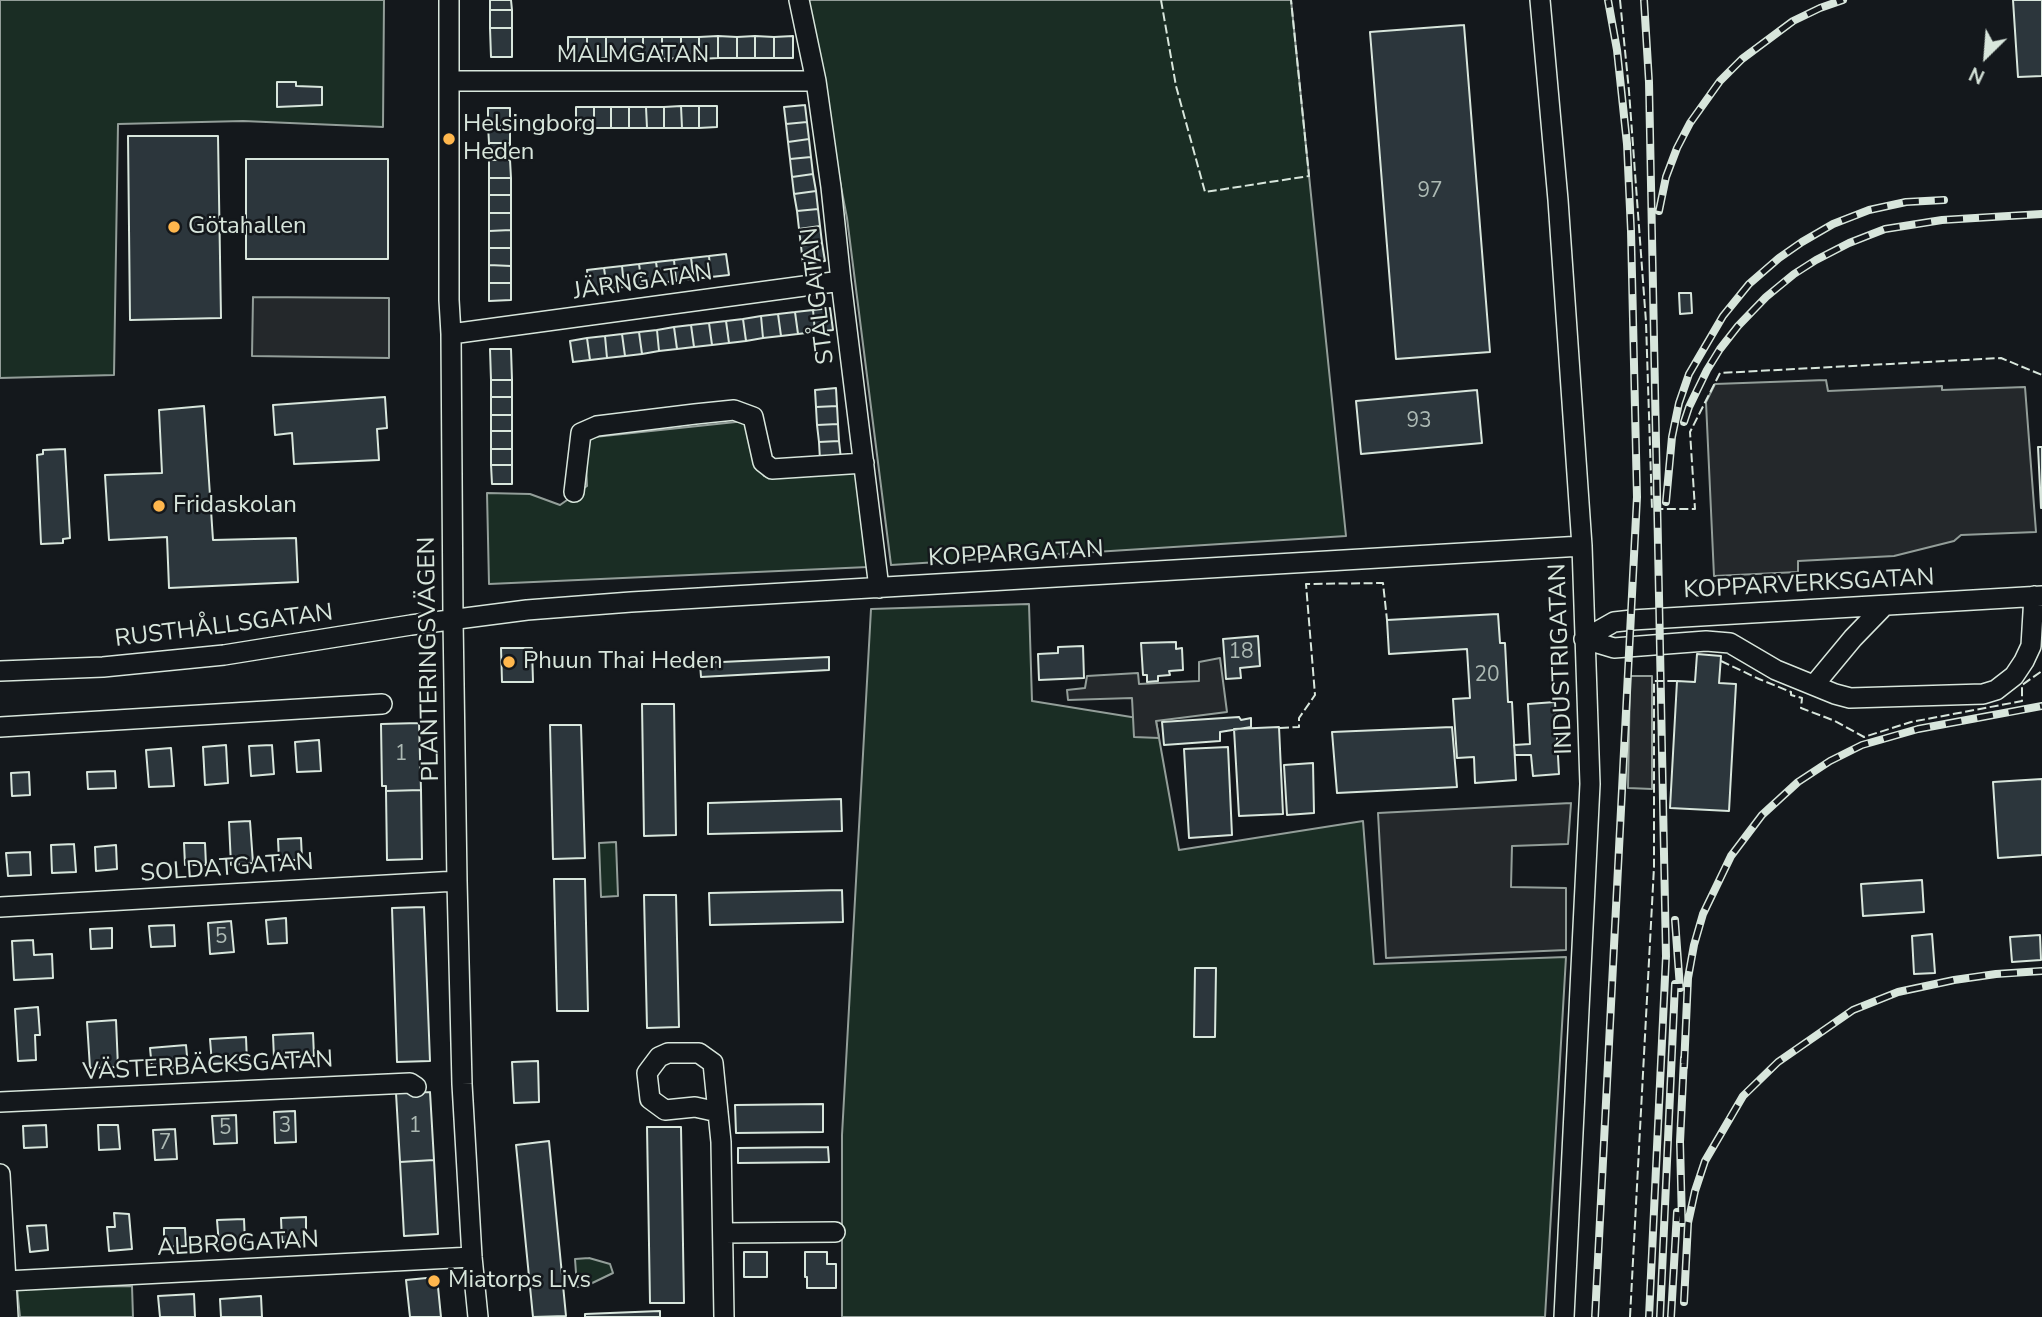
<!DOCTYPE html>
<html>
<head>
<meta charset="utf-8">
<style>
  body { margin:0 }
  #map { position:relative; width:2042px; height:1317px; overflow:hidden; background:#14181c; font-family:"Nunito Sans",sans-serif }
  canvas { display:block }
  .north { position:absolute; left:1951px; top:21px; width:70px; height:70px; -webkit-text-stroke:5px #14181c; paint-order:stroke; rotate:205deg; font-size:19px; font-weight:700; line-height:28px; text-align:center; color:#d8e6dc }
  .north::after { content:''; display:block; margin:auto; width:24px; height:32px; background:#d8e6dc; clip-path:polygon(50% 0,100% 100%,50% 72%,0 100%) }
</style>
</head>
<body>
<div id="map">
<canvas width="2042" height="1317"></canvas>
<div class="north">N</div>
</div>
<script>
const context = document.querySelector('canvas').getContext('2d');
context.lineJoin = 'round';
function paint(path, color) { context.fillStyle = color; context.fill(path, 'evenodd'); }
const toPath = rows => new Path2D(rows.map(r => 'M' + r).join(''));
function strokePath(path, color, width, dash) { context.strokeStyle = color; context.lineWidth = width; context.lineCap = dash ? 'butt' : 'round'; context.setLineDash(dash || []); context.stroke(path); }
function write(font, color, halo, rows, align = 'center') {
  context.font = font + ' "Nunito Sans",sans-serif'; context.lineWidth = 5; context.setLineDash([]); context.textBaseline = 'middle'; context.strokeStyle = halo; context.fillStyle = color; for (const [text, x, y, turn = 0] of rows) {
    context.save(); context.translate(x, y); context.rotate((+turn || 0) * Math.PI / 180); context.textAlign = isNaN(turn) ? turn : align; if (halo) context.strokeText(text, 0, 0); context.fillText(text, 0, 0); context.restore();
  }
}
const green = toPath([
  [0,0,384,0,383,127,243,121,118,124,114,375,0,378,0,0],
  [805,0,1291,0,1346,536,891,565,847,218,805,0],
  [745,421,764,476,856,469,868,567,489,584,487,493,530,494,560,505,587,486,585,438,745,421],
  [1029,604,1032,701,1156,721,1179,850,1363,821,1374,964,1566,957,1545,1317,842,1317,842,1135,871,609,1029,604],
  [616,842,618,896,601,897,599,843,616,842],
  [589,1258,610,1264,613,1273,584,1287,577,1287,575,1259,589,1258],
  [132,1286,133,1317,20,1317,17,1288,132,1286]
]);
paint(green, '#1a2d24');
strokePath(green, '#939e99', 2);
const parking = toPath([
  [253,297,389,298,389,358,252,356,253,297],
  [1826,380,1828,391,1942,386,1942,390,2025,387,2036,532,1961,535,1954,541,1894,556,1798,561,1798,572,1714,576,1706,402,1715,384,1826,380],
  [1220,658,1227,712,1156,721,1159,738,1134,737,1132,698,1068,700,1067,690,1085,688,1087,676,1138,673,1139,684,1199,681,1199,662,1220,658],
  [1630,676,1652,676,1652,789,1628,788,1630,676],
  [1571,803,1568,844,1512,846,1511,887,1566,888,1566,950,1386,958,1378,813,1571,803]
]);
paint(parking, '#24282b');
strokePath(parking, '#939e99', 2);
const building = toPath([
  [490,0,511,0,512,10,490,10,490,0],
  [2013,0,2042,0,2042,76,2018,77,2013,0],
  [490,10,512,10,512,28,490,28,490,10],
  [1464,25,1490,352,1396,359,1370,32,1464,25],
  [490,28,512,28,512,57,491,57,490,28],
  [718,36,737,37,737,58,718,58,718,36],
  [718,36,718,58,699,59,699,37,718,36],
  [755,36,774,37,774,58,755,58,755,36],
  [755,36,755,58,737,58,737,37,755,36],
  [793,36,793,58,774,58,774,37,793,36],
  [568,37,587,37,587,59,568,59,568,37],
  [587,37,606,37,606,58,587,59,587,37],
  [606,37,625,37,625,59,606,58,606,37],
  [625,37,643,37,643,58,625,59,625,37],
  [643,37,662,37,662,59,643,58,643,37],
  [662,37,681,37,681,58,662,59,662,37],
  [681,37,699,37,699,59,681,58,681,37],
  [277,82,296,82,296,86,322,87,322,105,277,107,277,82],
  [805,105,807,122,786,124,784,107,805,105],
  [681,106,682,128,664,128,664,107,681,106],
  [681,106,699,106,699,128,682,128,681,106],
  [699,106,717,106,717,127,699,128,699,106],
  [576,107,594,107,594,128,576,128,576,107],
  [594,107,611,107,611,128,594,128,594,107],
  [611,107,629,107,629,128,611,128,611,107],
  [629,107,646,107,647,128,629,128,629,107],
  [646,107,664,107,664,128,647,128,646,107],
  [488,108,510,108,510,125,488,125,488,108],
  [807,122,809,139,788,142,786,124,807,122],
  [488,125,510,125,510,143,489,143,488,125],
  [128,136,218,136,221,318,130,320,128,136],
  [809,139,811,157,790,159,788,142,809,139],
  [489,143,510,143,510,160,489,160,489,143],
  [811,157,813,174,792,177,790,159,811,157],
  [246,159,388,159,388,259,246,259,246,159],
  [489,160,510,160,511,178,489,178,489,160],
  [813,174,816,191,794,194,792,177,813,174],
  [489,178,511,178,511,195,489,195,489,178],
  [816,191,818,209,797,211,794,194,816,191],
  [489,195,511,195,511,213,489,213,489,195],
  [818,209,820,226,799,229,797,211,818,209],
  [489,213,511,213,511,230,489,231,489,213],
  [820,226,822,243,801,246,799,229,820,226],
  [511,230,511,248,489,248,489,231,511,230],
  [822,243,825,261,803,264,801,246,822,243],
  [489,248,511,248,511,266,489,265,489,248],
  [726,254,729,275,711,277,709,256,726,254],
  [709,256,711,277,694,279,691,258,709,256],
  [691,258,694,279,676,281,674,260,691,258],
  [674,260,676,281,659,283,656,262,674,260],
  [656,262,659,283,642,285,639,264,656,262],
  [639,264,642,285,624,287,622,266,639,264],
  [489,265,511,266,511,283,489,283,489,265],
  [622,266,624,287,607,289,604,268,622,266],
  [604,268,607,289,589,291,587,270,604,268],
  [489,283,511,283,511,300,489,301,489,283],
  [1679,293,1691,293,1692,313,1680,314,1679,293],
  [830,308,833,330,815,332,813,310,830,308],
  [813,310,815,332,798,334,795,312,813,310],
  [795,312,798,334,781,336,778,314,795,312],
  [778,314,781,336,763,338,761,316,778,314],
  [761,316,763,338,746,341,743,319,761,316],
  [743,319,746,341,729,343,726,321,743,319],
  [726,321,729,343,712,345,709,323,726,321],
  [709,323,712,345,694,347,691,325,709,323],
  [691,325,694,347,677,349,674,327,691,325],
  [674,327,677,349,659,351,657,330,674,327],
  [657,330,659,351,642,354,639,332,657,330],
  [639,332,642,354,625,356,622,334,639,332],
  [622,334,625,356,607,358,605,336,622,334],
  [605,336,607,358,590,360,587,338,605,336],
  [587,338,590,360,573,362,570,341,587,338],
  [490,349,511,349,512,380,491,380,490,349],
  [491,380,512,380,512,397,491,397,491,380],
  [836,388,837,406,816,407,815,390,836,388],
  [1477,390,1482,443,1361,454,1356,401,1477,390],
  [385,397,387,428,377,429,379,460,294,464,292,433,275,435,273,405,385,397],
  [491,397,512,397,512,415,491,415,491,397],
  [204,406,213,540,296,538,298,582,169,588,167,537,109,540,105,475,162,473,159,410,204,406],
  [837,406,838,424,817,425,816,407,837,406],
  [491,415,512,415,512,431,491,431,491,415],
  [838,424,839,441,819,442,817,425,838,424],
  [491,431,512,431,512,449,491,449,491,431],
  [839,441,841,459,820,460,819,442,839,441],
  [2038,447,2042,447,2042,508,2041,508,2038,447],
  [65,449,70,538,63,539,63,543,41,544,37,455,43,454,43,450,65,449],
  [491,449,512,449,512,465,491,465,491,449],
  [491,465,512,465,512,484,492,484,491,465],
  [1498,614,1500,643,1505,643,1508,702,1512,702,1516,780,1475,783,1474,757,1457,758,1453,699,1470,698,1467,649,1389,654,1387,620,1498,614],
  [1258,636,1260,666,1240,668,1241,678,1226,679,1223,639,1258,636],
  [1176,642,1176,649,1182,648,1183,670,1169,671,1170,675,1158,676,1158,681,1147,682,1147,675,1143,675,1141,643,1176,642],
  [1083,646,1084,678,1039,680,1038,654,1058,653,1058,647,1083,646],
  [501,648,532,648,533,682,502,682,501,648],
  [1697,654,1721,656,1719,683,1736,684,1729,811,1670,808,1677,681,1695,682,1697,654],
  [829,657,829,670,701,677,700,663,829,657],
  [1555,702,1559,774,1533,776,1531,755,1515,755,1514,745,1530,744,1528,704,1555,702],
  [642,704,674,704,676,835,644,836,642,704],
  [1239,717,1241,720,1251,718,1251,727,1220,732,1220,741,1164,745,1162,722,1239,717],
  [419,723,421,790,386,791,386,786,382,786,381,724,419,723],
  [550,725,581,725,585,858,553,859,550,725],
  [1279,727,1283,814,1239,816,1234,729,1279,727],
  [1452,727,1457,787,1337,793,1332,732,1452,727],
  [319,740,321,771,297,772,295,742,319,740],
  [226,745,228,783,205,785,203,747,226,745],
  [272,745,274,774,251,776,249,746,272,745],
  [1228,747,1232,835,1189,838,1184,749,1228,747],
  [171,748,174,786,149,787,146,750,171,748],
  [1313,763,1314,813,1287,815,1284,765,1313,763],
  [115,771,116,788,88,789,87,772,115,771],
  [29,772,30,795,12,796,11,773,29,772],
  [2042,779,2042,855,1998,858,1993,782,2042,779],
  [421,790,422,859,387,860,386,791,421,790],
  [841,799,842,831,708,834,708,803,841,799],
  [250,821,253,863,231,865,229,822,250,821],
  [301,838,302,860,279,860,278,839,301,838],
  [184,843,205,843,206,865,185,865,184,843],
  [74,844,76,872,52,873,51,845,74,844],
  [116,845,117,869,96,871,95,847,116,845],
  [30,852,31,875,8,876,6,853,30,852],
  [554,879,585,879,588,1011,557,1011,554,879],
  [1922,880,1924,912,1863,916,1861,884,1922,880],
  [842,890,843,922,710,925,709,893,842,890],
  [644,895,676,895,679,1027,647,1028,644,895],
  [424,907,430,1061,397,1062,392,908,424,907],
  [286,918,287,943,268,944,266,920,286,918],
  [231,921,234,952,210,954,208,923,231,921],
  [174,925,175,946,151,947,149,926,174,925],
  [112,928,112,948,91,949,90,929,112,928],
  [1932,934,1935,973,1914,974,1912,936,1932,934],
  [2040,935,2041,960,2012,962,2010,937,2040,935],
  [33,940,34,955,52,954,53,978,14,980,12,941,33,940],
  [1195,968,1216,968,1215,1037,1194,1037,1195,968],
  [38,1007,40,1035,35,1035,36,1060,18,1061,15,1009,38,1007],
  [116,1020,118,1067,90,1068,87,1022,116,1020],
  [313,1033,314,1056,274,1058,273,1035,313,1033],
  [246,1037,247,1062,212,1064,210,1039,246,1037],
  [186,1045,188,1067,152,1069,150,1048,186,1045],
  [538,1061,539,1102,514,1103,512,1062,538,1061],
  [430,1092,434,1160,400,1162,396,1093,430,1092],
  [823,1104,823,1132,736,1133,735,1105,823,1104],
  [295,1111,296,1142,275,1143,274,1112,295,1111],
  [236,1115,237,1143,214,1144,212,1116,236,1115],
  [46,1125,47,1147,24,1148,23,1126,46,1125],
  [98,1125,118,1125,120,1149,99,1150,98,1125],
  [647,1127,681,1127,684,1303,650,1303,647,1127],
  [175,1129,177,1159,155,1160,153,1130,175,1129],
  [549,1141,566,1316,533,1317,516,1145,549,1141],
  [828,1147,829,1162,738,1163,738,1148,828,1147],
  [434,1160,438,1234,404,1236,400,1162,434,1160],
  [114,1213,129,1214,132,1249,109,1251,107,1227,115,1227,114,1213],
  [306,1217,306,1241,282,1242,281,1218,306,1217],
  [244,1219,245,1243,219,1245,217,1220,244,1219],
  [46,1225,48,1250,30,1252,27,1226,46,1225],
  [164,1228,185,1228,186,1246,164,1247,164,1228],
  [744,1252,767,1252,767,1277,744,1277,744,1252],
  [805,1252,827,1252,827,1264,836,1264,836,1288,807,1288,807,1277,805,1277,805,1252],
  [437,1277,441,1317,410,1317,406,1280,437,1277],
  [194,1294,195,1317,160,1317,158,1296,194,1294],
  [261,1296,262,1317,221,1317,220,1299,261,1296],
  [660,1311,660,1317,585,1317,585,1314,660,1311]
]);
paint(building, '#2c363c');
strokePath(building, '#d8e6dc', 2);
const minor = toPath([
  [449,0,449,300,451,334,453,619,457,881,462,1084,472,1257,478,1317],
  [799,0,816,81,831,187,841,281,879,588],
  [1540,0,1558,200,1582,546,1590,784,1564,1317],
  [450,81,816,81],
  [451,334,841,281],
  [574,492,581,433,597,426,695,414,734,410,753,417,763,462,772,469,864,463],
  [1584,639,1614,648,1706,641,1730,643,1776,670,1835,694,1850,698,1983,694,1996,690,2014,676,2024,661,2031,646,2034,596],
  [1584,639,1614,622,1632,620,2042,596],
  [0,671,103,667,224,655,411,625,527,610,631,602,1582,546],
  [1814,685,1853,638,1884,606],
  [0,727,382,704],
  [0,907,457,881],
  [0,1102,410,1083,416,1087],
  [718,1112,695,1107,665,1110,650,1099,647,1073,659,1057,668,1053,699,1053,713,1063,721,1142,724,1317],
  [0,1174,8,1317],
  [724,1233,835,1232],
  [6,1281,472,1257]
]);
strokePath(minor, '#d8e6dc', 22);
strokePath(minor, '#14181c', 19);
const rail = toPath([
  [1644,0,1649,82,1666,956,1649,1317],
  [1659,211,1666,177,1677,148,1690,123,1720,81,1742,59,1793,21,1820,8,1843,0],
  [1684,422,1689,407,1707,370,1720,349,1738,326,1766,297,1794,274,1816,260,1849,243,1885,229,1942,220,2042,214],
  [1666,502,1672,437,1679,403,1689,374,1723,316,1749,284,1779,258,1802,242,1833,224,1869,210,1906,202,1944,200],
  [1675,920,1680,988],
  [1684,1067,1688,978,1694,945,1703,914,1731,856,1762,815,1798,782,1830,761,1862,745,1918,729,2042,706],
  [1682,1223,1680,1142,1684,1058],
  [1684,1302,1688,1223,1695,1191,1705,1161,1743,1096,1778,1062,1853,1010,1898,992,1954,980,1996,974,2042,971],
  [1595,1317,1637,497,1631,231,1627,144,1617,50,1608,0],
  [1660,1317,1675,984],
  [1671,1317,1677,1212]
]);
strokePath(rail, '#d8e6dc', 8);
strokePath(rail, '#14181c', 5, [16]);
strokePath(toPath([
  [1161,0,1176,86,1205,192,1309,176,1291,0],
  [1620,0,1629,91,1646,322,1652,509,1695,509,1690,432,1720,373,2001,358,2042,375],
  [1721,661,1759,679,1791,692,1791,695,1802,698,1801,708,1835,721,1864,737,1911,722,2022,701,2022,685,2042,671],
  [1280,728,1299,727,1299,718,1315,695,1306,584,1383,583,1387,620],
  [1630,1317,1654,867,1654,681,1677,681]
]), '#d8e6dc', 2, [9, 3.5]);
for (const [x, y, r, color] of [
  [449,139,7,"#ffb74d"],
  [174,227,7,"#ffb74d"],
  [159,506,7,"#ffb74d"],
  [509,662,7,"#ffb74d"],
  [434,1281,7,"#ffb74d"]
]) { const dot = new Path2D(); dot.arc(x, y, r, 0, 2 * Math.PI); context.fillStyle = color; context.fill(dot); strokePath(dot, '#14181c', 2.5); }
write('21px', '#adbab4', null, [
  ["97",1430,192],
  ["93",1419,422],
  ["18",1241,653],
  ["20",1487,676],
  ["1",401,755],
  ["5",221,938],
  ["3",285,1127],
  ["1",415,1127],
  ["5",225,1129],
  ["7",165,1144]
]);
write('24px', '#d8e6dc', '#14181c', [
  ["MALMGATAN",633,56],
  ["JÄRNGATAN",643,283,-8],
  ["STÅLGATAN",819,296,-97],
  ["KOPPARGATAN",1016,555,-3],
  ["KOPPARVERKSGATAN",1809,585,-3],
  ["RUSTHÅLLSGATAN",224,627,-7],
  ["PLANTERINGSVÄGEN",430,659,-91],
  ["INDUSTRIGATAN",1562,659,-92],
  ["SOLDATGATAN",227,869,-4],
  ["VÄSTERBÄCKSGATAN",208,1067,-3],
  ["ALBROGATAN",238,1245,-3]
]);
write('24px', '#d8e6dc', '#14181c', [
  ["Helsingborg",463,125],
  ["Heden",463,153],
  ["Götahallen",188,227],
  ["Fridaskolan",173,506],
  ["Phuun Thai Heden",523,662],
  ["Miatorps Livs",448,1281]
], 'left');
</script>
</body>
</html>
